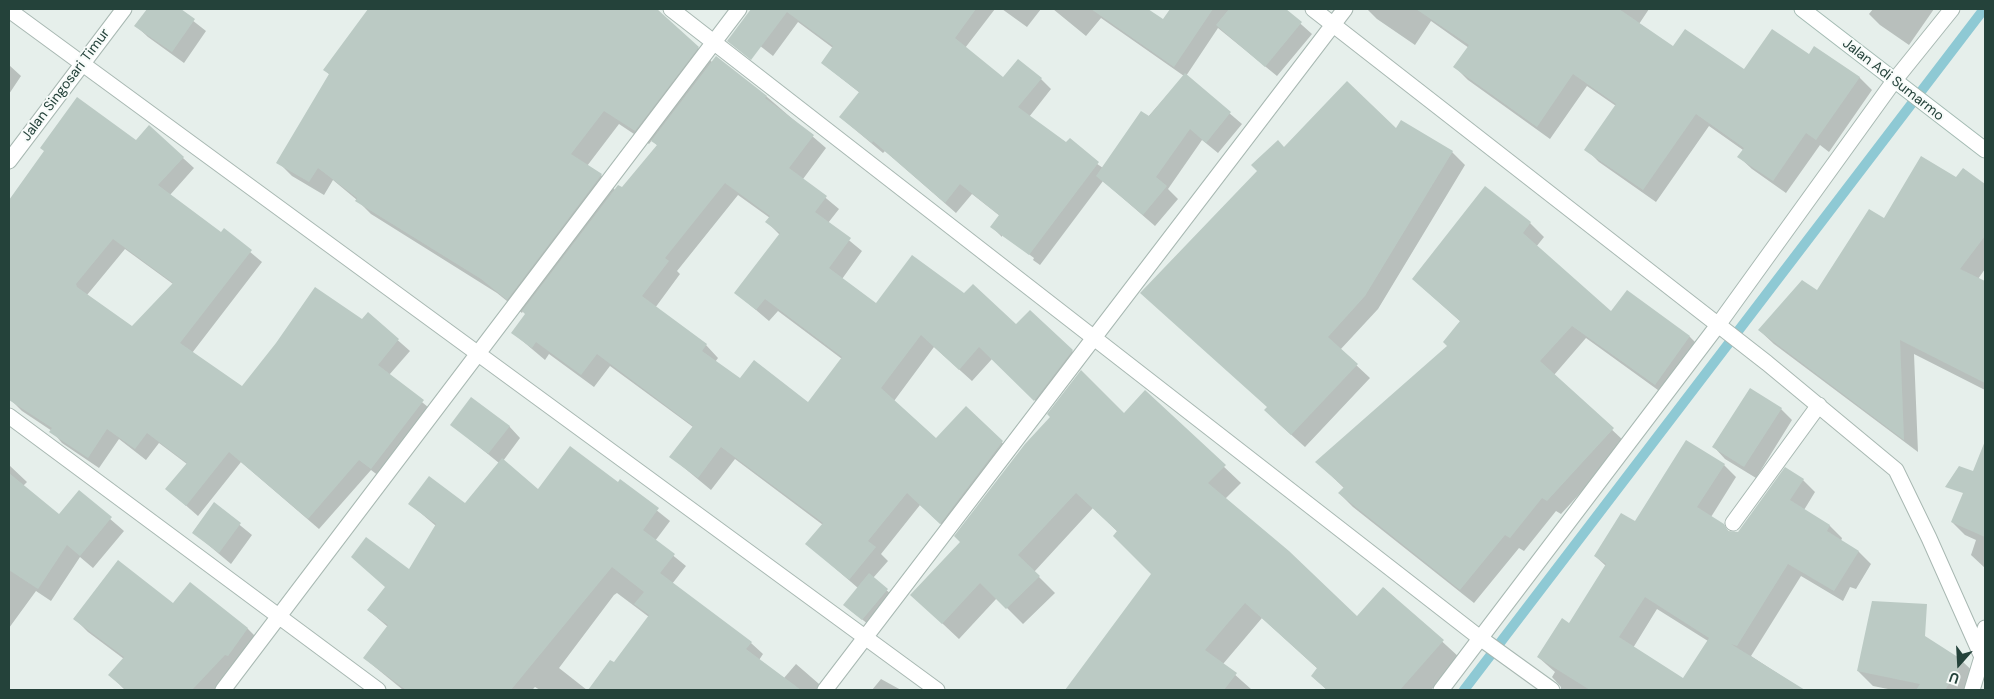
<!DOCTYPE html>
<html>
<head>
<meta charset="utf-8">
<style>
  body { margin:0 }
  #map { position:relative; width:1994px; height:699px; overflow:hidden; background:#e6efeb; font-family:"DM Sans",sans-serif }
  canvas { display:block }
  .frame { position:absolute; inset:0; border:10px solid #24423a; pointer-events:none }
  .north { position:absolute; left:1934px; top:639px; width:50px; height:50px; -webkit-text-stroke:4px #f7fbf9; paint-order:stroke; rotate:199deg; font-size:14px; font-weight:700; line-height:20px; text-align:center; color:#24423a }
  .north::after { content:''; display:block; margin:auto; width:18px; height:22px; background:#24423a; clip-path:polygon(50% 0,100% 100%,50% 72%,0 100%) }
</style>
</head>
<body>
<div id="map">
<canvas width="1994" height="699"></canvas>
<div class="frame"></div>
<div class="north">U</div>
</div>
<script>
const context = document.querySelector('canvas').getContext('2d');
context.lineJoin = 'round';
function paint(path, color) { context.fillStyle = color; context.fill(path, 'evenodd'); }
const toPath = rows => new Path2D(rows.map(r => 'M' + r).join(''));
function strokePath(path, color, width, dash) { context.strokeStyle = color; context.lineWidth = width; context.lineCap = dash ? 'butt' : 'round'; context.setLineDash(dash || []); context.stroke(path); }
function write(font, color, halo, rows, align = 'center') {
  context.font = font + ' "DM Sans",sans-serif'; context.lineWidth = 4; context.setLineDash([]); context.textBaseline = 'middle'; context.strokeStyle = halo; context.fillStyle = color; for (const [text, x, y, turn = 0] of rows) {
    context.save(); context.translate(x, y); context.rotate((+turn || 0) * Math.PI / 180); context.textAlign = isNaN(turn) ? turn : align; if (halo) context.strokeText(text, 0, 0); context.fillText(text, 0, 0); context.restore();
  }
}
paint(toPath([
  [148,9,178,9,206,31,184,63,148,37,136,26],
  [370,9,638,9,698,48,713,63,766,96,826,148,803,179,839,209,828,223,862,251,842,279,877,305,965,294,1016,326,1072,351,1085,363,1047,412,992,359,972,381,934,347,894,401,936,440,966,408,1015,455,953,535,920,505,881,554,888,561,873,578,893,596,868,624,850,610,858,588,807,544,823,525,735,459,711,490,671,457,693,427,610,366,594,387,549,354,545,360,513,333,526,314,523,311,522,313,497,293,371,214,357,200,333,180,324,195,292,176,278,162,330,75,325,70],
  [619,124,649,144,652,140,658,146,622,189,615,190,601,175,587,166],
  [738,195,770,218,767,222,780,235,736,293,769,321,778,311,842,359,809,403,741,380,715,362,718,358,706,345,655,308,680,274,677,271],
  [754,9,995,9,965,48,1003,79,1041,79,1051,89,1029,117,1103,168,1184,76,1101,18,1086,36,1053,9,1146,9,1163,20,1171,9,1284,9,1312,34,1277,76,1218,28,1186,76,1242,124,1218,153,1202,140,1168,189,1178,199,1155,226,1103,181,1040,265,1033,260,1034,258,1002,234,1002,237,992,227,1000,216,972,194,956,213,885,151,883,153,840,117,860,93,822,63,833,48,798,22,773,56,750,38,739,28],
  [1002,9,1041,9,1027,27],
  [1367,9,1649,9,1639,24,1673,48,1745,71,1809,55,1859,77,1872,90,1829,152,1820,145,1786,193,1752,169,1739,157,1743,150,1709,126,1656,202,1599,162,1586,149,1616,106,1587,86,1550,139,1468,80,1455,67,1469,48,1431,21,1415,45,1377,19],
  [1873,9,1934,9,1909,45,1880,25,1869,14],
  [9,65,21,76,9,94],
  [1397,130,1452,152,1465,165,1378,309,1340,350,1370,378,1305,447,1278,423,1268,408,1285,148],
  [136,142,183,158,194,168,170,195,222,234,224,230,262,262,192,353,242,388,362,320,368,314,410,351,389,375,434,412,383,479,371,470,319,529,241,462,198,516,167,489,187,464,159,443,146,460,119,439,99,468,62,443,52,431,22,411,11,400,14,395,9,391,9,231,13,224,9,221,9,202,45,152],
  [125,249,173,284,132,327,87,295],
  [1964,169,1985,186,1985,269,1978,279,1985,282,1985,390,1914,354,1918,452,1774,344,1759,330,1817,292,1884,220,1957,179],
  [1485,188,1530,223,1544,237,1536,247,1612,313,1627,292,1690,337,1703,350,1669,398,1586,338,1554,375,1626,443,1561,514,1556,511,1524,551,1519,548,1474,603,1353,507,1339,493,1344,488,1317,462,1449,346,1461,322,1413,279],
  [1145,392,1241,483,1225,499,1357,618,1384,588,1460,658,1431,690,1327,690,1312,676,1318,669,1262,618,1223,664,1252,690,1066,690,1152,574,1118,532,1093,508,1034,572,1055,593,1023,624,997,598,959,639,912,595,1124,414],
  [1781,409,1792,420,1756,478,1725,459,1714,447],
  [452,425,509,426,520,438,503,461,538,491,618,484,620,481,670,521,655,541,686,566,672,584,751,643,763,654,759,660,784,678,796,664,826,690,589,690,610,662,614,664,649,617,617,593,614,595,559,668,587,690,540,690,535,687,532,690,403,690,364,658,388,627,368,610,410,571,436,526,410,504,465,505,499,463],
  [9,465,27,482,23,486,59,516,79,492,124,531,93,568,80,557,51,601,36,591,9,628],
  [1724,465,1736,477,1711,517,1731,533,1738,534,1803,480,1815,492,1804,510,1830,526,1842,538,1841,541,1859,552,1871,564,1856,589,1850,587,1843,601,1801,576,1751,656,1803,690,1561,690,1561,687,1552,677,1555,672,1538,657,1570,624,1606,566,1595,556,1635,523],
  [1657,609,1708,641,1684,680,1633,648],
  [1973,473,1985,478,1985,568,1971,555,1976,540,1965,535,1952,522],
  [214,504,252,535,231,564,193,532],
  [190,584,248,629,261,642,218,690,125,690,110,675,124,659,88,632,75,619,174,604],
  [1873,605,1963,662,1979,677,1970,690,1893,690,1873,686,1858,671],
  [881,679,901,690,872,690]
]), '#0003');
strokePath(toPath([
  [1464,690,1984,9]
]), '#8ec9d4', 10);
paint(toPath([
  [147,9,181,9,195,19,172,52,134,26],
  [368,9,657,9,699,47,635,131,604,111,571,154,602,174,507,300,481,279,355,201,357,198,318,168,309,182,276,163,329,74,323,70],
  [751,9,976,9,955,38,1003,77,1018,59,1042,78,1018,107,1066,142,1070,138,1099,162,1029,255,990,227,999,215,960,184,945,203,873,141,872,143,839,117,859,92,821,63,833,46,787,12,751,60,727,41],
  [1091,9,1148,9,1163,19,1170,9,1213,9,1174,67],
  [1229,9,1286,9,1302,22,1265,67,1216,25],
  [1416,9,1619,9,1673,46,1685,29,1744,69,1772,29,1809,54,1814,46,1860,77,1816,140,1806,133,1773,181,1737,157,1744,148,1696,114,1643,190,1584,150,1616,104,1573,74,1537,127,1453,67,1469,45],
  [716,56,767,96,765,98,814,135,789,168,827,196,815,212,851,238,829,268,876,303,912,255,964,293,973,284,1016,324,1030,310,1073,350,1034,401,979,347,959,370,921,335,881,388,936,438,966,406,1003,441,940,524,907,493,868,541,876,547,849,580,805,544,823,523,721,447,698,478,669,457,693,426,597,354,581,375,536,342,532,348,511,333,525,314,522,311,618,185,622,187,657,145,651,141],
  [725,183,770,216,765,222,780,233,734,293,756,310,765,299,842,357,808,402,754,360,740,378,702,351,707,344,642,296,669,261,665,258],
  [1185,73,1231,112,1206,143,1190,129,1156,177,1167,186,1143,215,1096,176,1141,111,1149,116],
  [1347,81,1396,128,1401,120,1453,151,1365,296,1328,337,1358,364,1291,435,1264,410,1267,407,1140,293,1257,171,1251,165,1278,140,1284,147],
  [77,97,136,140,149,125,184,157,158,185,221,232,224,228,252,250,180,343,242,386,276,343,315,287,362,319,368,312,399,339,378,365,424,400,371,469,359,460,308,519,229,452,186,506,165,489,187,463,147,433,135,449,107,429,88,458,49,432,52,428,9,400,9,200,44,151,40,148],
  [113,239,173,283,132,326,77,287,76,284],
  [1921,156,1956,177,1963,168,1985,184,1985,236,1960,269,1985,281,1985,383,1900,340,1904,440,1758,330,1802,280,1817,290,1869,209,1884,218],
  [1485,186,1531,222,1523,233,1611,311,1627,290,1690,336,1655,385,1572,326,1540,361,1614,428,1547,501,1542,498,1510,538,1505,535,1460,590,1338,493,1344,487,1315,462,1447,346,1443,342,1460,321,1412,279],
  [1081,370,1124,413,1145,390,1226,465,1208,483,1289,551,1357,616,1383,587,1444,640,1400,690,1327,690,1311,676,1317,668,1245,603,1205,650,1237,673,1224,690,1065,690,1151,574,1113,536,1117,531,1076,493,1018,555,1040,576,1006,609,980,583,942,624,910,595,960,542,954,536,1025,444,1050,417,1047,414],
  [1750,388,1782,408,1744,467,1712,447],
  [471,397,510,426,488,454,450,425],
  [1686,440,1725,464,1697,507,1724,524,1728,531,1738,532,1785,467,1804,479,1790,500,1830,525,1827,531,1859,551,1834,591,1788,564,1737,646,1731,644,1805,690,1590,690,1537,657,1562,618,1569,623,1606,564,1594,556,1621,513,1635,521],
  [1645,597,1709,638,1683,678,1619,637],
  [1985,441,1985,537,1951,522,1963,493,1945,487,1959,466,1973,471],
  [570,446,618,482,620,479,659,508,643,530,675,554,660,573,752,642,746,649,801,690,588,690,610,660,614,662,649,615,634,604,644,592,612,567,511,690,406,690,363,658,388,625,367,610,385,587,351,557,366,537,409,569,436,524,408,504,429,476,465,503,502,458,538,489],
  [9,473,59,514,79,490,112,517,80,556,67,545,38,589,9,570],
  [214,502,241,523,219,553,192,533],
  [118,560,173,603,190,582,248,628,228,656,225,655,192,690,126,690,108,675,124,657,73,619],
  [869,573,888,589,862,620,843,605],
  [1872,601,1927,604,1925,636,1964,661,1945,690,1916,690,1920,684,1857,671]
]), '#bbcac4');
const minor = toPath([
  [671,9,1480,638,1552,690],
  [1313,9,1767,363,1896,470,1929,538,1982,657],
  [9,10,937,690],
  [9,416,378,690],
  [1733,523,1819,405],
  [223,690,739,9],
  [825,690,1345,9],
  [1441,690,1718,325,1894,81],
  [1972,690,1982,657,1985,628]
]);
const tertiary = toPath([
  [1894,81,1952,9],
  [9,161,124,9]
]);
const secondary = toPath([
  [1802,9,1985,150]
]);
strokePath(minor, '#a8b8b2', 17);
strokePath(tertiary, '#a8b8b2', 17);
strokePath(secondary, '#a4bbb3', 17);
strokePath(minor, '#fff', 15);
strokePath(tertiary, '#fff', 15);
strokePath(secondary, '#fff', 15);
write('14px', '#24423a', '#f7fbf9', [
  ["Jalan Adi Sumarmo",1893,80,38],
  ["Jalan Singosari Timur",66,85,-53]
]);
</script>
</body>
</html>
